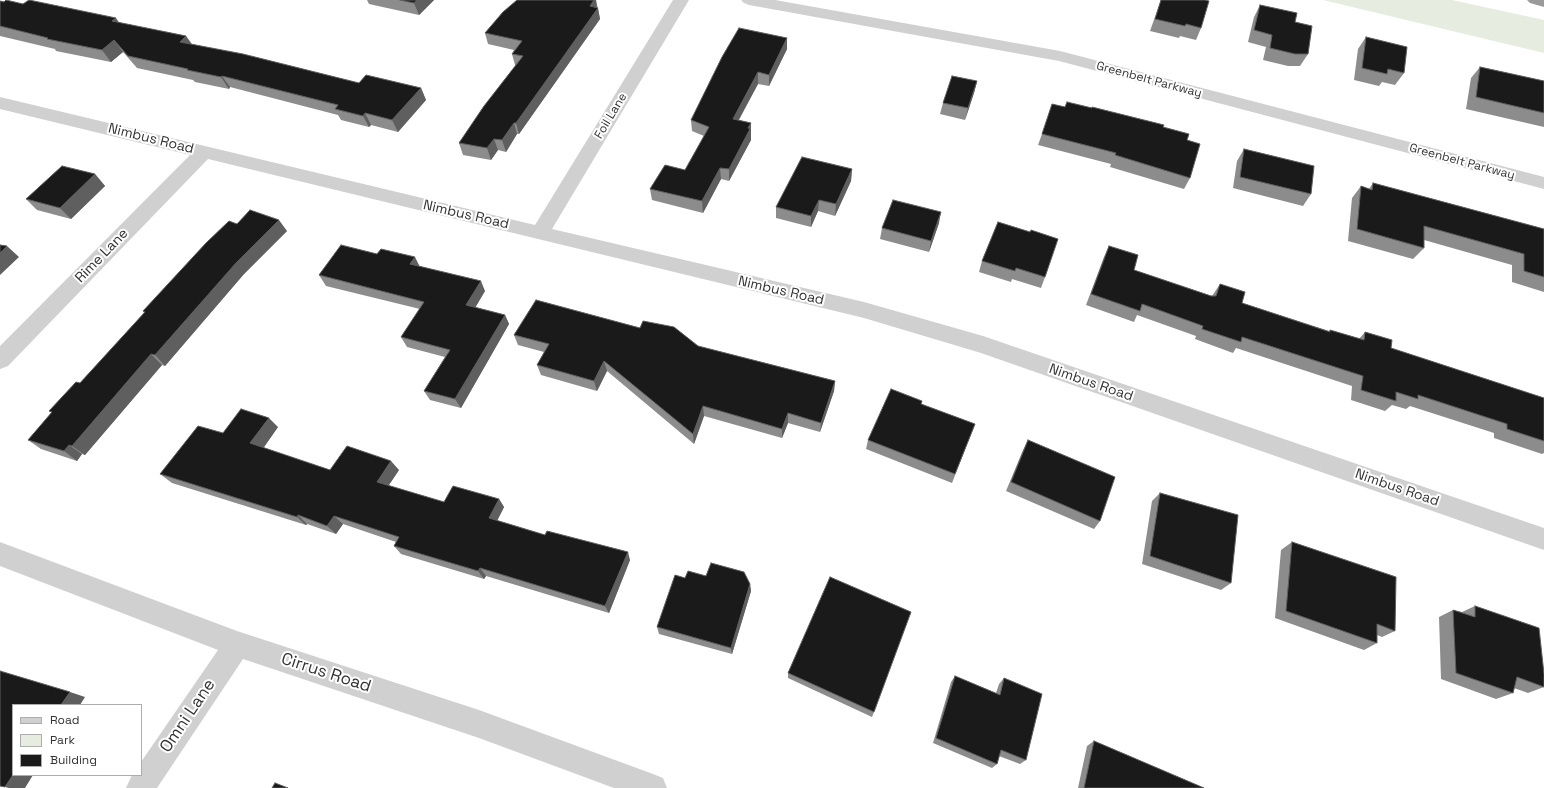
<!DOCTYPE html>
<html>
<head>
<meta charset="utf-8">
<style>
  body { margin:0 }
  #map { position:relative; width:1544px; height:788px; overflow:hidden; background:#fff; font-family:"Space Grotesk",sans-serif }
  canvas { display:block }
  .legend { position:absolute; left:12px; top:704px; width:130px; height:72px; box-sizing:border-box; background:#fff; border:1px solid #adadad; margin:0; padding:5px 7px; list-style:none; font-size:12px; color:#333 }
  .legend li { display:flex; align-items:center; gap:8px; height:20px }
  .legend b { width:20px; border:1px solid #adadad }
</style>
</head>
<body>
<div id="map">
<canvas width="1544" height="788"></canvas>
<ul class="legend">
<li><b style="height:5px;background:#d0d0d0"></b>Road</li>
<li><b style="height:11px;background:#e6ecdf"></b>Park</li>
<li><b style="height:11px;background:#1a1a1a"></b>Building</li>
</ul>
</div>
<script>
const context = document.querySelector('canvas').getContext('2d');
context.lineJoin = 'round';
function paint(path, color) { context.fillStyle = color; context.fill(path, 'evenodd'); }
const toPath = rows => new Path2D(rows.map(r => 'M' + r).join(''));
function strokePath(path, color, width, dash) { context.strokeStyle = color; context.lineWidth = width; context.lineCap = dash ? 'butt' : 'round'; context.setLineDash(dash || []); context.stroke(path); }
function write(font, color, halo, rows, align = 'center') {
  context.font = font + ' "Space Grotesk",sans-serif'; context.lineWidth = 4; context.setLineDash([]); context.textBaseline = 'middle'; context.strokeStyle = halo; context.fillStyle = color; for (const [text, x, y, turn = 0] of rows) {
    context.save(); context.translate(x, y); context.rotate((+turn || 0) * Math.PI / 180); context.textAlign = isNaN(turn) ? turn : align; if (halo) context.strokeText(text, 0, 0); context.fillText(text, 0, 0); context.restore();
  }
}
paint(toPath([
  [1323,0,1452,0,1544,20,1544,53]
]), '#e6ecdf');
paint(toPath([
  [673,0,689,0,552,229,864,302,983,336,1544,528,1544,550,981,353,864,318,208,159,8,366,0,369,0,346,190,155,0,109,0,97,535,225,673,0],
  [741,0,775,0,1060,51,1544,177,1544,189,1059,61,749,5,744,3,741,0],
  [0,542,237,631,479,710,653,774,663,778,667,788,614,788,479,738,243,659,157,788,126,788,132,775,141,775,141,762,218,650,0,566,0,542]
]), '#d0d0d0');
paint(toPath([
  [1527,0,1544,0,1544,7,1530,3,1527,0]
]), '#9a9a9a');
paint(toPath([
  [367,0,434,0,419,15,369,4],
  [517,0,596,0,600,19,519,134,517,134,506,152,498,150,491,160,463,155,459,143,516,65,515,65,512,54,514,50,488,44,485,33],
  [1161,0,1201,28,1196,40,1180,36,1179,38,1150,31],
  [0,1,23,4,119,23,186,36,192,44,359,83,421,88,426,100,398,132,371,125,369,127,341,120,338,115,230,87,229,89,195,82,193,80,137,68,123,52,111,62,56,51,55,49,0,36],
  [1260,5,1295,22,1308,54,1300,66,1288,66,1263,60,1266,47,1248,42,1254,17],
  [1366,37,1404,73,1395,85,1382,82,1379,86,1354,80,1358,49],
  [787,38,787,49,769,86,758,84,739,120,751,123,751,140,729,181,721,179,703,213,652,200,650,189,685,170,704,136,692,131,691,120],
  [1480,67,1544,81,1544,127,1466,109,1471,78],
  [977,81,974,93,965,120,940,114,943,103],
  [1065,107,1163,127,1187,140,1190,178,1184,189,1110,167,1111,164,1038,145,1042,134],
  [1244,149,1311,194,1303,206,1233,188,1237,161],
  [852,169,851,181,835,216,818,211,811,227,776,218,776,207],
  [95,174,105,186,71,219,37,210,26,199],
  [1373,183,1544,229,1544,292,1512,282,1512,265,1424,240,1424,248,1413,259,1348,241,1352,198,1361,186,1369,189],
  [998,222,1045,277,1041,288,1012,279,1011,282,979,272,982,261],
  [939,223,929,252,880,239,882,228],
  [237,224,287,231,244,274,165,366,162,365,85,455,82,454,77,461,41,449,28,440,52,413,49,411,80,383,144,313,143,311],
  [1109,246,1134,270,1212,296,1220,284,1242,303,1329,331,1330,330,1359,339,1365,332,1391,348,1544,398,1544,453,1542,454,1494,438,1494,433,1410,406,1406,409,1392,405,1385,411,1351,400,1352,386,1236,348,1233,353,1195,339,1196,336,1137,315,1134,322,1086,305,1104,257],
  [420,266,485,291,475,307,505,315,509,324,461,408,430,400,424,391,445,357,407,347,401,337,420,309,326,286,319,275],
  [514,335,698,346,835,381,834,391,820,432,788,423,782,438,704,416,694,444,607,371,597,391,541,375,537,365,544,352,518,345],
  [922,401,921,404,975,424,952,483,866,449,868,440],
  [278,427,263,448,330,470,399,470,388,486,444,502,499,499,504,507,497,521,630,560,609,613,486,576,484,579,401,554,394,546,396,542,343,524,336,534,307,524,306,525,172,483,160,474,223,433],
  [1028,440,1100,521,1094,529,1006,491,1023,450],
  [1160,493,1231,583,1221,590,1142,564,1152,501],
  [1292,542,1395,631,1382,637,1377,635,1377,643,1364,650,1275,618,1281,550],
  [706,576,750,584,751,591,732,654,659,634,657,627,685,578],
  [1475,606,1544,674,1544,687,1528,693,1514,688,1513,693,1496,699,1441,679,1439,617,1453,610,1462,612],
  [788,673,874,712,872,717,788,678],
  [955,676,996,693,999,684,1004,678,1026,760,1020,764,999,756,997,764,992,768,933,743,951,682],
  [1094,741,1204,788,1078,788,1087,746]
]), '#8c8c8c');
paint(toPath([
  [417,0,434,0,419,15,414,3],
  [594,0,596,0,597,9,598,8,600,19,519,134,516,123],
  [116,18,124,30,112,21],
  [186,36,194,48,180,42],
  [787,38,787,49,769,86,769,75],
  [114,40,123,52,111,62,102,50],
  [758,72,758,84,733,130,733,119],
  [222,76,230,87,229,89,221,77],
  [977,81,974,93,965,120,968,108],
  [421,88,426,100,398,132,392,120],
  [365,113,371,125,369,127,363,116],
  [514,123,517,134,506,152,502,140],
  [751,123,751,140,729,181,729,169],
  [494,139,498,150,491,160,487,148],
  [720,168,721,179,703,213,702,201],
  [852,169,851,181,835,216,836,204],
  [95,174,105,186,71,219,60,208],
  [819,200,818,211,811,227,811,216],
  [941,212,939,223,929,252,931,241],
  [279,220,287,231,244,274,165,366,155,355,236,263],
  [7,246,19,257,0,275,0,253],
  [415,257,420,267,410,264],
  [481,281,485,291,471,315,466,305],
  [505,315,509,324,461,408,455,399],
  [151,354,162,365,85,455,72,446],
  [604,361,607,371,597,391,594,381],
  [835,381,834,391,820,432,821,423],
  [703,406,704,416,694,444,693,434],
  [788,413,788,423,782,438,782,429],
  [269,418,278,427,260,453,250,443],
  [69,445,82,454,77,461,64,451],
  [391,461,399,470,385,491,377,482],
  [499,499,504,507,494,527,489,518],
  [298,515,307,524,306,525,297,517],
  [334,516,343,524,336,534,327,526],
  [628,552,630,560,609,613,605,606],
  [480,568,486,576,484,579,478,571],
  [750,584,751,591,732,654,731,648],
  [70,692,85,697,80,705,61,705],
  [13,775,33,775,25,788,9,788,5,787]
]), '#5f5f5f');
const building = toPath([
  [6,0,23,4,29,0,116,18,112,21,186,36,180,42,243,54,359,83,366,75,421,88,392,120,365,113,363,116,335,109,338,105,222,76,221,77,187,70,188,69,128,56,114,40,102,50,47,39,48,38,0,26,0,1,4,2,6,0],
  [400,0,417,0,414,3,400,0],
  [517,0,594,0,590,6,598,8,516,123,514,123,502,140,494,139,487,148,459,143,484,106,523,56,512,54,522,41,485,33,503,12,517,0],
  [1161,0,1205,0,1209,1,1201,28,1186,24,1185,26,1155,19,1161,0],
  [1260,5,1297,13,1295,22,1312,26,1308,54,1295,54,1270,48,1272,35,1254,30,1260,5],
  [739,28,787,38,769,75,758,72,733,119,751,123,748,128,750,129,729,169,720,168,702,201,650,189,665,165,685,170,709,127,691,120,722,57,739,28],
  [1366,37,1407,47,1404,73,1388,69,1387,74,1362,68,1366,37],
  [1480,67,1544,81,1544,113,1476,97,1480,67],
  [952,76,977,81,968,108,943,103,952,76],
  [1067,102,1092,108,1092,107,1164,125,1163,127,1189,134,1187,140,1200,144,1190,178,1115,155,1116,153,1042,134,1052,104,1065,107,1067,102],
  [1244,149,1314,166,1311,194,1240,177,1244,149],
  [802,157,852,169,836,204,819,200,811,216,776,207,802,157],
  [62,166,95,174,60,208,26,199,62,166],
  [1373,183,1544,229,1544,277,1524,271,1524,254,1424,226,1424,248,1357,229,1361,186,1372,190,1373,183],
  [893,200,941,212,931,241,882,228,893,200],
  [250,210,279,220,236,263,155,355,151,354,72,446,69,445,64,451,28,440,52,412,49,411,76,382,80,383,145,312,143,311,206,243,229,221,237,224,250,210],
  [998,222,1030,232,1031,230,1058,239,1045,277,1016,268,1015,271,982,261,998,222],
  [0,245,7,246,0,253,0,245],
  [341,245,377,254,381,249,415,257,410,264,481,281,466,305,505,315,455,399,424,391,450,350,401,337,424,302,319,275,341,245],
  [1109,246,1138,255,1134,270,1211,296,1216,296,1220,284,1245,292,1242,303,1330,332,1330,330,1364,340,1365,332,1392,340,1391,348,1544,398,1544,441,1507,429,1507,424,1418,395,1418,399,1396,392,1396,401,1361,390,1363,376,1242,337,1241,342,1202,329,1203,326,1142,304,1140,311,1091,294,1109,246],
  [536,300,640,328,643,321,674,327,698,346,835,381,821,423,788,413,782,429,703,406,693,434,604,361,594,381,537,365,549,344,514,335,536,300],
  [891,389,922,401,921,404,975,424,955,474,868,440,891,389],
  [241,409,269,418,250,443,330,470,347,446,391,461,377,482,444,502,453,486,499,499,489,518,545,535,547,531,628,552,605,606,480,568,478,571,394,546,399,537,334,516,327,526,298,515,297,517,160,474,198,426,223,433,241,409],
  [1028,440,1115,477,1100,521,1011,482,1028,440],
  [1160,493,1238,515,1231,583,1150,556,1160,493],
  [1292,542,1396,577,1395,631,1377,624,1377,643,1286,611,1292,542],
  [711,563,744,572,750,584,731,648,657,627,675,575,685,578,688,571,706,576,711,563],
  [830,577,911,612,874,712,788,673,830,577],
  [1475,606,1539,628,1544,674,1544,687,1517,677,1513,693,1456,673,1453,610,1475,617,1475,606],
  [0,671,70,692,61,705,13,705,13,775,5,787,0,786,0,671],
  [955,676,1000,695,1004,678,1042,694,1026,760,1001,750,997,764,936,738,955,676],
  [1094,741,1204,788,1084,788,1094,741],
  [275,783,288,788,272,788,275,783]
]);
paint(building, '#1a1a1a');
strokePath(building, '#5f5f5f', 1);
write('12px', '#333', '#fff', [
  ["Greenbelt Parkway",1149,80,15],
  ["Foil Lane",611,116,-59],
  ["Greenbelt Parkway",1462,162,15]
]);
write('14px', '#333', '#fff', [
  ["Nimbus Road",151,139,14],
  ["Nimbus Road",466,215,13],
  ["Rime Lane",102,256,-46],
  ["Nimbus Road",781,291,13],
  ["Nimbus Road",1091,383,19],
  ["Nimbus Road",1397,488,19]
]);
write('17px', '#333', '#fff', [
  ["Cirrus Road",326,673,18],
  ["Omni Lane",188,716,-56]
]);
</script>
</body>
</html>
